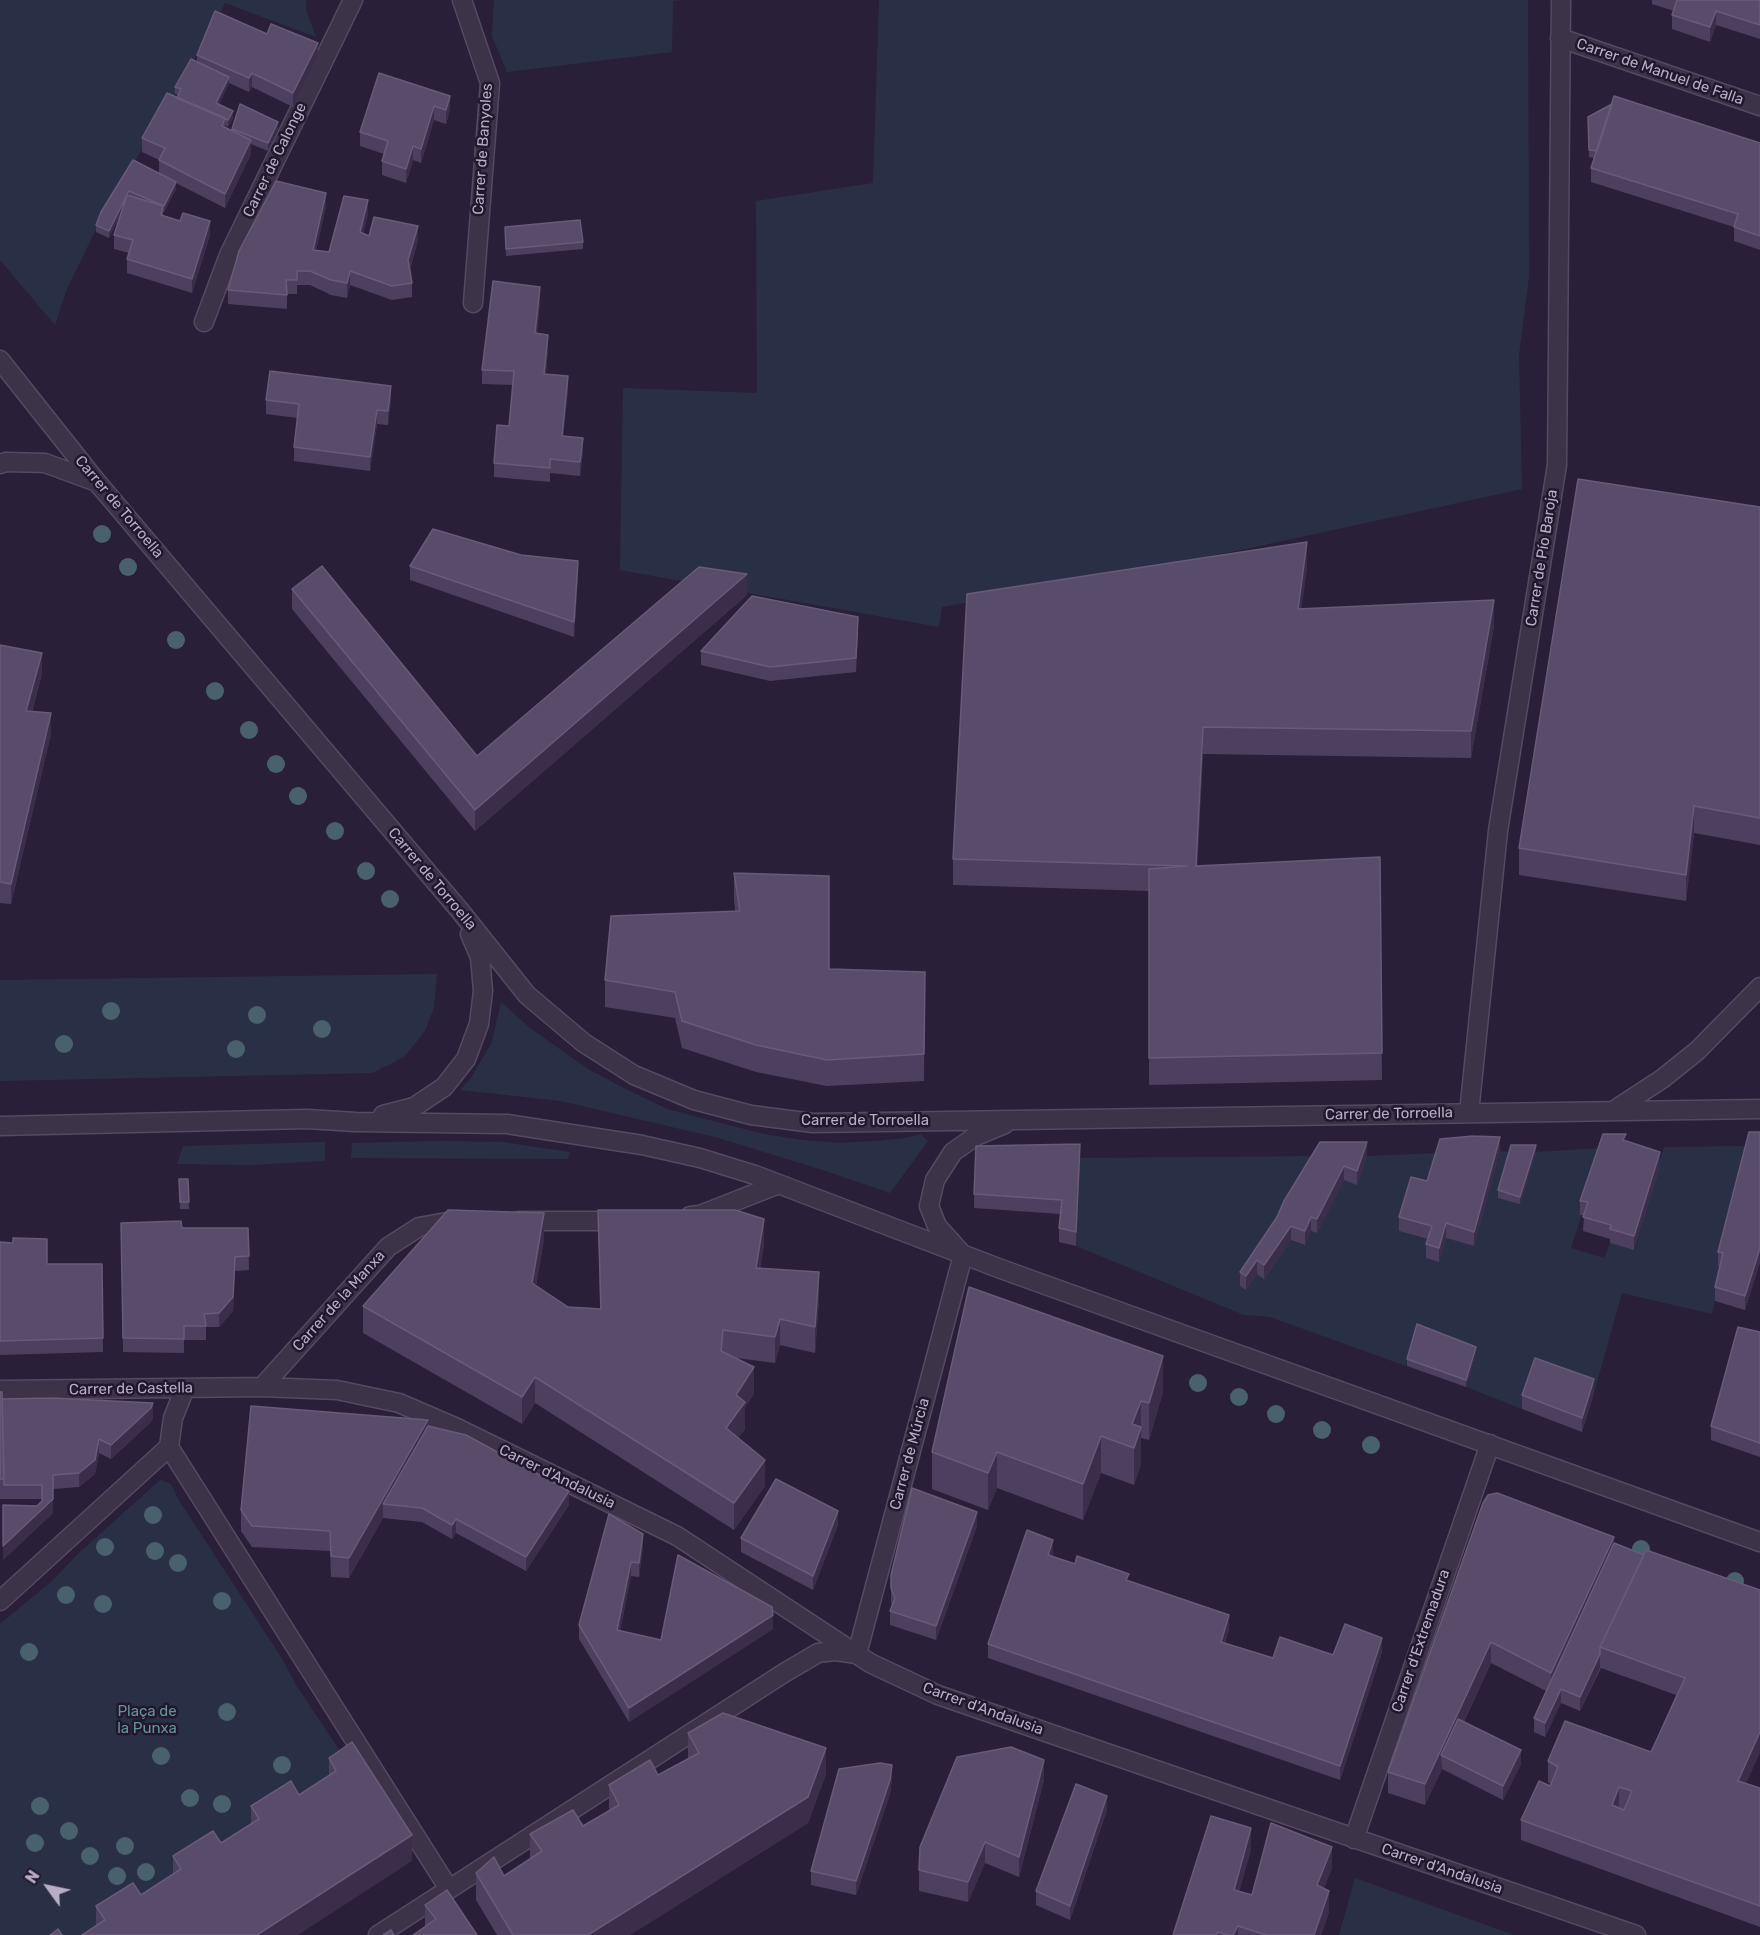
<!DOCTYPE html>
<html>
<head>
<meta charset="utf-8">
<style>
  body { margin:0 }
  #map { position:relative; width:1760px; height:1935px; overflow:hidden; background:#2a1f39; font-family:Rubik,sans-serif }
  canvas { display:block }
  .north { position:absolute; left:18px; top:1857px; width:60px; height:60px; -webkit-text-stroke:4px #21182e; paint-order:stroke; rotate:303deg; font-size:16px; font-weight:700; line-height:24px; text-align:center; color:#b8adc6 }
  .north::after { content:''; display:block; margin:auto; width:21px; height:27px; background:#b8adc6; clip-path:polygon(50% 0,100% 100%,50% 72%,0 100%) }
</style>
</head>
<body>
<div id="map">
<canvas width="1760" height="1935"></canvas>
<div class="north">N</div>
</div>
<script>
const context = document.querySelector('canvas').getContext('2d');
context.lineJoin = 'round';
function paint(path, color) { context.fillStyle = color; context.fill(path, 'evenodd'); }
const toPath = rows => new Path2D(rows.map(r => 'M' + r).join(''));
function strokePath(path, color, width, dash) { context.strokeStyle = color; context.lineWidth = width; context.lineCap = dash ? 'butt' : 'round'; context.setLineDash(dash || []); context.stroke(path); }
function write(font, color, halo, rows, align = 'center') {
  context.font = font + ' Rubik,sans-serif'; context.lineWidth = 5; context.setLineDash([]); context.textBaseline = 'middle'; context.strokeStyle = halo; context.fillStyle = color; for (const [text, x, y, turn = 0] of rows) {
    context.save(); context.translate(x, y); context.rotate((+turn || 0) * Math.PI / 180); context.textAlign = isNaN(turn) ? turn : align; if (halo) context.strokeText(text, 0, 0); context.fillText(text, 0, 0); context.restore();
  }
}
paint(toPath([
  [0,0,306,0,306,10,316,37,225,3,215,25,101,219,66,291,55,325,0,260],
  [494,0,682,0,673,1,672,52,507,72,492,36],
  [879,0,1528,0,1529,276,1519,355,1522,489,1241,550,942,607,939,627,620,570,623,388,757,393,756,201,873,183],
  [437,974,434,1008,425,1031,404,1057,372,1073,0,1081,0,980],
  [501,1002,530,1028,588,1069,624,1088,667,1109,764,1134,802,1140,839,1143,877,1141,905,1138,920,1134,928,1141,890,1193,826,1171,715,1137,676,1128,561,1101,460,1090,471,1078,492,1042],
  [441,1141,502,1142,570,1152,568,1159,351,1158,352,1143],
  [325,1142,325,1161,250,1165,177,1164,183,1146],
  [1749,1146,1712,1314,1622,1293,1594,1393,1536,1372,1522,1409,1466,1387,1476,1354,1417,1332,1406,1366,1270,1317,1244,1315,1076,1246,1080,1158,1320,1156,1240,1285,1246,1290,1257,1274,1264,1278,1291,1240,1305,1245,1311,1231,1317,1233,1344,1180,1357,1184,1367,1156,1440,1153,1427,1195,1399,1231,1432,1240,1446,1238,1474,1246,1500,1151,1511,1152,1520,1203,1536,1152,1603,1148,1571,1248,1604,1258,1610,1243,1635,1250,1664,1147],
  [160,1480,171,1484,178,1499,281,1657,296,1685,352,1769,98,1935,0,1935,0,1624,53,1580,80,1552],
  [1355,1878,1514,1935,1339,1935]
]), '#293045');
const minor = toPath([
  [462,0,490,83,473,303],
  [1560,38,1760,106],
  [204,322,229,255,353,0],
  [0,360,96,481,461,912,527,995,584,1043,634,1075,694,1100,751,1115,813,1123,1760,1109],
  [0,464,6,462,45,463,94,481],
  [1613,1111,1662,1079,1697,1051,1760,987],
  [1469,1113,1498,831,1557,465,1561,0],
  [383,1115,414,1107,444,1087,466,1059,479,1024,483,991,480,957,470,934],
  [0,1126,307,1119,355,1122,507,1124,642,1145,700,1158,755,1175,1001,1269,1760,1542],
  [690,1216,700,1215,779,1184],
  [519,1221,623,1221],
  [262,1387,388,1247,419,1227,458,1220],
  [185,1388,173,1418,169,1447,449,1889],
  [0,1390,262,1387,337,1390,399,1403,457,1428,677,1536,870,1663,938,1695,1636,1935],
  [0,1601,169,1447],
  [1354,1839,1490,1444],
  [378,1935,784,1673,818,1653,835,1651,857,1654,963,1255,937,1226,929,1206,935,1180,953,1152,976,1136,1005,1124]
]);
strokePath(minor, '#544a61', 21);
strokePath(minor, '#3c3349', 18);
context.fillStyle = '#49606d';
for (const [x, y] of [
  [102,534],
  [128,567],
  [176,640],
  [215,691],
  [249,730],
  [276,764],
  [298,796],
  [335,831],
  [366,871],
  [390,899],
  [111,1011],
  [257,1015],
  [322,1029],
  [64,1044],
  [236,1049],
  [1198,1383],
  [1239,1397],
  [1276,1414],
  [1322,1430],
  [1371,1445],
  [153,1515],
  [105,1547],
  [1641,1549],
  [155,1551],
  [178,1563],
  [1735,1581],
  [66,1595],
  [222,1601],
  [103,1604],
  [29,1652],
  [227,1712],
  [161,1756],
  [282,1765],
  [190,1798],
  [222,1804],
  [40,1806],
  [69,1831],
  [35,1843],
  [125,1846],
  [90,1856],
  [146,1872],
  [117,1876]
]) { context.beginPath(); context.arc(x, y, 9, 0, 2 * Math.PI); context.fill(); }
paint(toPath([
  [1652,0,1760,0,1760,39,1716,25,1710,42,1672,29,1672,15,1674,11,1652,4],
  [197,55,318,57,293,107,252,87,249,92,229,83,219,104,233,118,228,127,225,125,225,127,232,130,232,129,278,129,268,151,251,144,251,154,225,208,176,183,176,189,163,213,163,216,210,235,192,293,127,273,127,259,129,253,114,249,114,235,121,213,109,238,96,232,96,225,133,160,159,173,159,160,142,152,142,138,177,98,178,95,175,94,175,87,197,62],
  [379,73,450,110,446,124,434,120,421,163,413,160,406,183,382,175,382,161,384,154,360,146,360,132],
  [1588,117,1760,143,1760,250,1734,241,1734,227,1591,182,1591,168,1594,158,1589,157],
  [326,207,316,250,329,252,368,214,363,233,369,236,418,240,410,269,412,283,412,297,392,300,350,285,347,298,331,295,310,285,297,285,297,294,287,294,287,309,228,304,228,290],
  [505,234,583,242,583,249,506,256],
  [540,301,537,333,548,349,546,374,568,390,563,436,583,452,580,476,550,473,550,482,494,477,494,463,509,426,513,385,482,384,482,370],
  [266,400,391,400,388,425,377,424,370,471,294,461,294,447,298,418,266,414],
  [1760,507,1760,845,1694,833,1686,901,1519,875,1519,848],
  [410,566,578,575,574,637,410,580],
  [1307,568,1301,608,1494,626,1471,758,1203,754,1197,866,1380,857,1382,1080,1149,1085,1149,891,953,885,953,859],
  [292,589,477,756,747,595,475,831,292,609],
  [858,631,856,672,770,681,701,665,701,651],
  [0,645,42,674,32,712,51,734,11,904,0,903],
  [734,873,829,969,925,972,924,1081,827,1086,756,1072,682,1048,675,1018,605,1007,605,980,735,911,734,900],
  [1760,1132,1760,1262,1745,1310,1715,1301,1715,1287,1720,1266,1718,1266,1718,1252],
  [1626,1141,1660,1166,1634,1250,1610,1243,1610,1239,1583,1231,1584,1215,1580,1215,1580,1201],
  [1320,1142,1367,1156,1357,1185,1344,1180,1317,1233,1311,1231,1305,1245,1291,1240,1264,1279,1257,1274,1246,1290,1240,1286,1240,1272,1277,1217],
  [1500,1151,1474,1246,1446,1238,1439,1262,1426,1258,1426,1244,1428,1239,1399,1231,1399,1217,1427,1181],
  [1536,1152,1520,1204,1498,1198,1498,1190],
  [1080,1158,1076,1246,1059,1242,1059,1228,1060,1214,974,1208,974,1194],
  [179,1179,188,1179,189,1209,180,1209],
  [598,1210,764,1245,760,1268,819,1299,815,1353,780,1345,775,1363,736,1358,754,1394,745,1407,745,1429,738,1438,765,1486,734,1530,535,1403,522,1424,363,1333,363,1306,544,1239,536,1286,568,1307,600,1309],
  [121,1223,182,1228,248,1228,249,1270,235,1271,233,1311,219,1327,206,1327,206,1340,184,1340,184,1353,123,1352],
  [0,1242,47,1264,102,1264,103,1352,0,1355],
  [1760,1332,1760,1457,1711,1440,1711,1426],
  [1476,1354,1466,1387,1407,1366,1407,1359],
  [0,1392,2,1399,153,1417,151,1422,111,1459,99,1453,95,1474,79,1487,53,1489,53,1513,3,1560,37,1506,42,1501,42,1499,0,1499],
  [1163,1392,1149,1440,1141,1438,1141,1464,1134,1485,1101,1473,1083,1520,997,1488,988,1510,932,1489,932,1452],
  [1594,1393,1582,1432,1522,1409,1522,1395],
  [428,1426,569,1505,526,1571,456,1533,452,1539,422,1522,383,1518,349,1578,331,1577,330,1551,252,1547,241,1531,241,1510],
  [1497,1493,1614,1543,1760,1752,1746,1783,1760,1788,1760,1927,1521,1840,1521,1820,1550,1786,1551,1784,1548,1782,1548,1761,1651,1752,1676,1695,1601,1668,1580,1711,1561,1703,1545,1737,1534,1732,1534,1718,1546,1691,1491,1663,1464,1722,1521,1764,1503,1800,1442,1769,1425,1805,1388,1793,1388,1772],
  [838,1525,813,1590,741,1552,741,1538],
  [977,1526,936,1640,890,1625,890,1611,892,1606,891,1602,891,1588],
  [643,1548,639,1577,631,1576,620,1631,661,1640,773,1629,629,1722,579,1639,579,1625],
  [1053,1554,1052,1556,1129,1581,1229,1629,1225,1643,1273,1658,1333,1655,1382,1652,1340,1780,988,1658,988,1644],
  [688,1733,826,1774,808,1823,630,1935,497,1935,476,1900,476,1873,504,1876,530,1859,530,1834,583,1826,609,1811,609,1785,658,1775,688,1759],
  [329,1758,412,1861,96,1925,96,1906,141,1895,173,1874,173,1856,221,1843,251,1825,251,1806,299,1795,329,1776],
  [892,1779,890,1794,856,1895,811,1885,811,1871],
  [1044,1780,1019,1877,985,1863,968,1902,919,1891,919,1870],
  [1107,1810,1070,1920,1036,1905,1036,1891],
  [1251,1849,1239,1892,1252,1895,1332,1868,1324,1888,1329,1912,1321,1935,1173,1935],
  [425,1905,477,1935,425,1927]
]), '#4d405f');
paint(toPath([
  [1716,11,1716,25,1710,42,1710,27],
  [318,43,318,57,293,107,293,93],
  [252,73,252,87,249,92,249,78],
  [229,77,229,84,216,110,216,103],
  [450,96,450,110,446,124,446,110],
  [434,106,434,120,421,163,421,149],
  [233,111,233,118,228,127,228,120],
  [278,122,278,129,268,151,268,143],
  [251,140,251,154,225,208,225,194],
  [413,146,413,160,406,183,406,169],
  [176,182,176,189,164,213,164,206],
  [129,191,129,198,109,238,109,231],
  [326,193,326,207,313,264,313,250],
  [368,200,368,214,360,246,360,232],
  [210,221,210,235,192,293,192,279],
  [418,226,418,240,408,274,408,260],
  [350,271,350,285,347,298,347,283],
  [540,287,540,301,535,347,535,333],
  [548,335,548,349,544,388,544,374],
  [568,376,568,390,562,450,562,436],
  [391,386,391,400,388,425,388,411],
  [377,410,377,424,370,471,370,457],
  [583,438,583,452,580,476,580,462],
  [1307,542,1307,568,1298,635,1298,609],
  [578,561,578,575,574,637,574,622],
  [747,574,747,595,475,831,475,810],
  [1494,600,1494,626,1471,758,1471,731],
  [42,653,42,674,26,732,26,711],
  [51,713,51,734,11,904,11,884],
  [1203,727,1203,754,1196,893,1196,866],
  [1694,806,1694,833,1686,901,1686,875],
  [1500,1137,1500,1151,1474,1246,1474,1232],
  [1367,1142,1367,1156,1357,1185,1357,1171],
  [1080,1144,1080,1158,1076,1246,1076,1232],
  [1536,1145,1536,1152,1520,1204,1520,1197],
  [1660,1152,1660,1166,1634,1250,1634,1236],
  [1344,1166,1344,1180,1317,1233,1317,1219],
  [544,1213,544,1239,532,1310,532,1283],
  [1311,1217,1311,1231,1305,1245,1305,1231],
  [764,1219,764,1245,756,1294,756,1268],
  [1446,1223,1446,1238,1439,1262,1439,1248],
  [1291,1226,1291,1240,1264,1279,1264,1265],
  [1760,1248,1760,1262,1745,1310,1745,1296],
  [235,1257,233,1311,219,1327,219,1313],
  [1257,1260,1257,1274,1246,1290,1246,1276],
  [819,1272,819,1299,815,1353,815,1327],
  [780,1319,780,1345,775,1363,775,1337],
  [1476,1347,1476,1354,1466,1387,1466,1380],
  [1163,1356,1163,1392,1149,1440,1149,1403],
  [754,1367,754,1394,745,1407,745,1429,726,1455,726,1428,736,1395],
  [535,1377,535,1403,522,1424,522,1397],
  [1594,1379,1594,1393,1582,1432,1582,1418],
  [1141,1401,1141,1464,1134,1485,1134,1448,1132,1424],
  [153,1403,153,1417,151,1422,111,1459,111,1445],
  [428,1420,428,1440,383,1504,383,1518,349,1578,349,1558],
  [1101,1436,1101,1473,1083,1520,1083,1484],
  [99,1439,99,1453,95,1474,79,1487,79,1473],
  [997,1452,997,1488,988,1510,988,1473],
  [765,1460,765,1486,734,1530,734,1503],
  [569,1491,569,1505,526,1571,526,1557],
  [53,1499,53,1513,3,1560,3,1546],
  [838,1511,838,1525,813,1590,813,1576],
  [977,1512,977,1526,936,1640,936,1626],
  [456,1519,456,1533,452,1539,452,1525],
  [643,1534,643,1548,639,1577,639,1563],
  [1614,1537,1614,1557,1551,1694,1551,1673],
  [1053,1540,1053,1554,1048,1569,1048,1555],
  [631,1562,631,1576,617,1644,617,1630],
  [773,1615,773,1629,629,1722,629,1708],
  [1229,1615,1229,1629,1221,1656,1221,1642],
  [1382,1638,1382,1652,1340,1780,1340,1766],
  [1491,1642,1491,1663,1447,1758,1441,1755,1442,1769,1425,1805,1425,1784],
  [1600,1654,1600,1668,1580,1711,1580,1697],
  [1561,1689,1561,1703,1545,1737,1545,1723],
  [1760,1732,1760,1752,1738,1801,1738,1781],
  [826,1748,826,1774,808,1823,630,1935,588,1935],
  [1521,1750,1521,1764,1503,1800,1503,1786],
  [1044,1760,1044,1780,1019,1877,1019,1857],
  [892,1765,892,1779,890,1794,856,1895,856,1881],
  [1619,1787,1619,1808,1612,1805],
  [1107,1796,1107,1810,1070,1920,1070,1906],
  [1251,1828,1251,1849,1234,1911,1234,1890],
  [412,1835,412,1861,298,1935,257,1935],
  [985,1842,985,1863,968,1902,968,1882],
  [1332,1847,1332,1868,1317,1905,1317,1885],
  [1329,1891,1329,1912,1321,1935,1314,1935],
  [1238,1926,1238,1935,1233,1935]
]), '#3a2e4b');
const building = toPath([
  [1677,0,1760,0,1760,25,1716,11,1710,27,1672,15,1677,0],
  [215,11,267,34,271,24,318,43,293,93,252,73,249,78,197,55,215,11],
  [191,59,229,77,216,103,233,111,228,120,177,98,181,89,175,87,191,59],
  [379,73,450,96,446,110,434,106,421,149,413,146,406,169,382,161,388,141,360,132,379,73],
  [167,93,225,118,222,126,251,140,225,194,159,160,165,148,142,138,167,93],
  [1614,96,1760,143,1760,236,1734,227,1738,214,1591,168,1614,96],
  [240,104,278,122,268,143,232,129,240,104],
  [1612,104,1597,151,1589,150,1588,117,1612,104],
  [133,160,176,182,164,206,129,191,109,231,96,225,101,212,133,160],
  [276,181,326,193,313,250,329,252,344,196,368,200,360,232,369,236,374,217,418,226,408,260,412,283,392,286,350,271,347,283,331,280,310,271,297,271,297,280,286,280,287,295,228,290,239,251,276,181],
  [127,195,163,206,161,215,180,221,183,213,210,221,192,279,127,259,133,240,114,235,127,195],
  [580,220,583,242,506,249,505,227,580,220],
  [493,281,540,287,535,333,548,335,544,374,568,376,562,436,583,438,580,462,550,459,550,468,494,463,497,425,509,426,514,371,482,370,493,281],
  [270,371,391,386,388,411,377,410,370,457,294,447,299,404,266,400,270,371],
  [1578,479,1760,507,1760,818,1694,806,1686,875,1519,848,1578,479],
  [433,529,521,555,578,561,574,622,410,566,433,529],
  [1307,542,1298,609,1494,600,1471,731,1203,727,1196,866,1380,857,1382,1053,1149,1058,1149,869,1187,866,953,859,967,594,1307,542],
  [322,566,477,756,699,567,747,574,475,810,292,589,322,566],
  [752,596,858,617,856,658,770,667,701,651,752,596],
  [0,645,42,653,26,711,51,713,11,884,0,882,0,645],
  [734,873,829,876,829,969,925,972,924,1054,827,1060,756,1045,682,1021,675,992,605,980,611,916,740,911,734,873],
  [1749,1132,1760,1132,1760,1248,1745,1296,1715,1287,1723,1253,1718,1252,1749,1132],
  [1603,1134,1626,1134,1623,1140,1660,1152,1634,1236,1610,1229,1611,1225,1583,1217,1588,1202,1580,1201,1603,1134],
  [1473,1136,1500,1137,1474,1232,1446,1223,1439,1248,1426,1244,1432,1226,1399,1217,1411,1177,1427,1181,1440,1139,1473,1136],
  [1320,1142,1367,1142,1357,1171,1344,1166,1317,1219,1311,1217,1305,1231,1291,1226,1264,1265,1257,1260,1246,1276,1240,1272,1277,1217,1284,1201,1320,1142],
  [1080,1144,1076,1232,1059,1228,1062,1200,974,1194,976,1146,1080,1144],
  [1511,1145,1536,1145,1520,1197,1498,1190,1511,1145],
  [179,1179,188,1179,189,1202,180,1202,179,1179],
  [448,1210,544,1213,532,1283,568,1307,601,1309,598,1210,735,1210,764,1219,756,1268,819,1272,815,1327,780,1319,775,1337,723,1330,721,1351,754,1367,736,1395,745,1402,726,1428,765,1460,734,1503,535,1377,522,1397,363,1306,448,1210],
  [181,1221,182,1228,248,1228,249,1256,235,1257,233,1297,219,1313,204,1314,206,1326,184,1326,184,1339,123,1338,121,1223,181,1221],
  [13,1238,47,1239,47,1264,102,1264,103,1338,0,1341,0,1242,13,1243,13,1238],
  [969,1287,1163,1356,1149,1403,1141,1401,1132,1424,1141,1427,1134,1448,1101,1436,1083,1484,997,1452,988,1473,932,1452,969,1287],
  [1417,1324,1476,1347,1466,1380,1407,1359,1417,1324],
  [1738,1327,1760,1332,1760,1443,1711,1426,1738,1327],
  [1535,1358,1594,1379,1582,1418,1522,1395,1535,1358],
  [0,1392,2,1392,4,1479,0,1479,0,1392],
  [52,1398,153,1403,151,1408,111,1445,99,1439,95,1460,79,1473,53,1475,53,1499,3,1546,3,1505,37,1506,42,1501,42,1485,4,1485,2,1399,52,1398],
  [251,1406,428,1420,349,1558,331,1556,330,1531,252,1526,241,1510,251,1406],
  [428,1426,466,1435,569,1491,526,1557,456,1519,452,1525,422,1508,383,1504,428,1426],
  [776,1479,838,1511,813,1576,741,1538,776,1479],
  [912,1488,977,1512,936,1626,890,1611,895,1598,891,1588,891,1575,912,1488],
  [1497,1493,1614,1537,1551,1673,1491,1642,1425,1784,1388,1772,1483,1503,1488,1495,1497,1493],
  [609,1514,643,1534,639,1563,631,1562,617,1630,661,1640,678,1555,772,1607,773,1615,629,1708,579,1625,609,1514],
  [1027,1530,1053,1540,1048,1555,1075,1564,1077,1556,1129,1574,1126,1580,1229,1615,1221,1642,1273,1658,1280,1637,1333,1655,1345,1624,1382,1638,1340,1766,988,1644,1027,1530],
  [1614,1543,1644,1555,1600,1647,1600,1654,1580,1697,1561,1689,1545,1723,1534,1718,1614,1543],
  [1646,1550,1760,1590,1760,1732,1738,1781,1760,1788,1760,1906,1521,1820,1539,1781,1550,1786,1558,1767,1548,1761,1565,1721,1651,1752,1685,1678,1600,1647,1646,1550],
  [1619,1787,1632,1791,1624,1810,1612,1805,1619,1787],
  [723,1713,826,1748,808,1797,588,1935,513,1935,476,1873,494,1857,504,1876,542,1851,530,1834,573,1810,583,1826,619,1805,609,1785,650,1760,658,1775,699,1753,688,1733,723,1713],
  [1458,1719,1521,1750,1503,1786,1441,1755,1458,1719],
  [352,1742,412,1835,257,1935,82,1935,105,1920,96,1906,133,1883,141,1895,181,1869,173,1856,213,1831,221,1843,259,1819,251,1806,291,1781,299,1795,336,1771,329,1758,352,1742],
  [1011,1747,1044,1760,1019,1857,985,1842,968,1882,919,1870,920,1847,957,1757,1011,1747],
  [880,1763,892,1765,890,1780,856,1881,811,1871,839,1769,880,1763],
  [1076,1784,1107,1796,1070,1906,1036,1891,1076,1784],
  [1211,1816,1251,1828,1234,1890,1252,1895,1271,1823,1332,1847,1317,1885,1329,1891,1314,1935,1266,1935,1238,1926,1233,1935,1228,1935,1218,1932,1216,1935,1173,1935,1211,1816],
  [447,1890,477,1935,413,1935,436,1919,425,1905,447,1890],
  [58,1929,62,1935,50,1935,58,1929],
  [391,1930,394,1935,383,1935,391,1930]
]);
paint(building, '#594c6a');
strokePath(building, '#685b78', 1.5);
write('15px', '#b8adc6', '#21182e', [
  ["Carrer de Manuel de Falla",1660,72,19],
  ["Carrer de Banyoles",483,149,-86],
  ["Carrer de Calonge",275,160,-64],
  ["Carrer de Torroella",119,507,50],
  ["Carrer de Pío Baroja",1542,558,-81],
  ["Carrer de Torroella",432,879,50],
  ["Carrer de Torroella",1389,1114,-1],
  ["Carrer de Torroella",865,1121],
  ["Carrer de la Manxa",339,1301,-48],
  ["Carrer de Castella",131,1389,-1],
  ["Carrer de Múrcia",910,1454,-75],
  ["Carrer d'Andalusia",557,1477,26],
  ["Carrer d'Extremadura",1421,1641,-71],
  ["Carrer d'Andalusia",983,1709,20],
  ["Carrer d'Andalusia",1442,1869,19]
]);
write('15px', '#639598', '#21182e', [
  ["Plaça de",147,1712],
  ["la Punxa",147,1729]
]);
</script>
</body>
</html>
